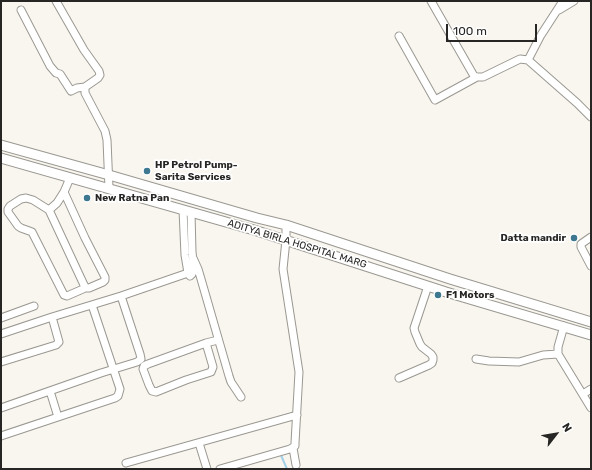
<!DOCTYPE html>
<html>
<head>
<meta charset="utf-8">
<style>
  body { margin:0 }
  #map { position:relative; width:592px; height:470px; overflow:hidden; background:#f8f6ef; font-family:Rubik,sans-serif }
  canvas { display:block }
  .frame { position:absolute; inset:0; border:2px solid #272624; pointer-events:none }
  .north { position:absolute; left:536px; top:414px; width:40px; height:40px; -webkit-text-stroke:3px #fff; paint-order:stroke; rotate:59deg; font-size:11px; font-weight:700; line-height:16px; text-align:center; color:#272624 }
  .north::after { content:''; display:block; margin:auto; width:14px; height:18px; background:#272624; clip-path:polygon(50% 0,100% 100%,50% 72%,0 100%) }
  .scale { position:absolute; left:446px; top:24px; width:91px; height:18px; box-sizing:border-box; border:2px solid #272624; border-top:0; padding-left:5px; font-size:12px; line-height:14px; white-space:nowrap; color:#272624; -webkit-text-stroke:3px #fff; paint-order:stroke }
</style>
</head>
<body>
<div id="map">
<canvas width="592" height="470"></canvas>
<div class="frame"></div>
<div class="north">N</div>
<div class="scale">100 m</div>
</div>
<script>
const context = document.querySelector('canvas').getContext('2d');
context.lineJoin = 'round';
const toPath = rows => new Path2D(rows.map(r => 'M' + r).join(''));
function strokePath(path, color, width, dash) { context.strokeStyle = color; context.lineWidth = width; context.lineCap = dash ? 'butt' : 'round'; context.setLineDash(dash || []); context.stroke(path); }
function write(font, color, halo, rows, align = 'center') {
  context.font = font + ' Rubik,sans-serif'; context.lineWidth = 3.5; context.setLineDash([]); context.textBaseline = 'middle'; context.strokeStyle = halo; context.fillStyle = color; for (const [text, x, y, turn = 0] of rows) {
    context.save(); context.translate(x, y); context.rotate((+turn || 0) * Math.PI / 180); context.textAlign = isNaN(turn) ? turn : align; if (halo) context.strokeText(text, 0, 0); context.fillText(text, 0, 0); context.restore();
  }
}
strokePath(toPath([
  [280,453,287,469]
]), '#a3d0e6', 2);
const minor = toPath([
  [56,1,84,50,99,71,100,75,98,78,85,87,85,93,105,131,107,140,109,188],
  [431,1,474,76,477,77,483,77,520,59,528,60],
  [563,1,541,35,528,60,577,103,591,117],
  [21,10,50,66,56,73,60,74,71,91,77,88,85,87],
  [559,10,574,1],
  [399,36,435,100,477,77],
  [64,192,85,238,105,277,105,280,103,282,89,288,86,288,84,285,49,210,33,200,26,198,21,199,10,206,8,209,8,212,18,226,21,228,32,232,33,234,64,295,67,296,83,289],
  [49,210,57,203,64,192,70,178],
  [183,210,185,255,188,273,190,276,192,274,194,269,192,252,191,212],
  [591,237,581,244,581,247,591,266],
  [193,258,198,269,201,279,229,376,231,382,241,397],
  [1,318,34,306],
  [564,326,558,347,558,354,591,408],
  [1,334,52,317,121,296],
  [206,343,213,367,211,372,186,380,156,392,152,391,149,385,143,369,144,366,148,364,206,343,218,340],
  [476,359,489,361,519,362,543,355,558,354],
  [1,362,56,345,59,342,52,317],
  [399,378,429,365,432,363,433,360,433,357,431,354,422,347,420,344,415,332,414,328,428,286],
  [50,391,58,417],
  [583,394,591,389],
  [1,408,101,373,137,362,141,359,140,354,121,296,188,273],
  [1,436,115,398,118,396,120,389,92,305],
  [199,443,207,469],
  [293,448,296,465],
  [126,463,297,415],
  [220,469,290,449,295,446,295,443,299,372,283,269,286,240,286,225]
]);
const major = toPath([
  [1,145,109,175,257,218,286,225,450,279,591,322],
  [1,158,254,230,446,292,591,335]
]);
strokePath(minor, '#9a9891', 9);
strokePath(major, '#9a9891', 11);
strokePath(minor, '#fff', 7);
strokePath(major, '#fff', 9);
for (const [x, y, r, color] of [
  [147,171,4,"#3d7790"],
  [87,198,4,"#3d7790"],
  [574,238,4,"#3d7790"],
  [438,295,4,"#3d7790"]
]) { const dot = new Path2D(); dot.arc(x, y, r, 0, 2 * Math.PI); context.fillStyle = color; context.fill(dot); strokePath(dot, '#fff', 1.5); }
write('bold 10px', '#272624', '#fff', [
  ["HP Petrol Pump-",155,165],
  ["Sarita Services",155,177],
  ["New Ratna Pan",95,198],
  ["Datta mandir",566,238,"right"],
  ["F1 Motors",446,295]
], 'left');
write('10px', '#272624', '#fff', [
  ["ADITYA BIRLA HOSPITAL MARG",297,244,17]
]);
</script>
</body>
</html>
